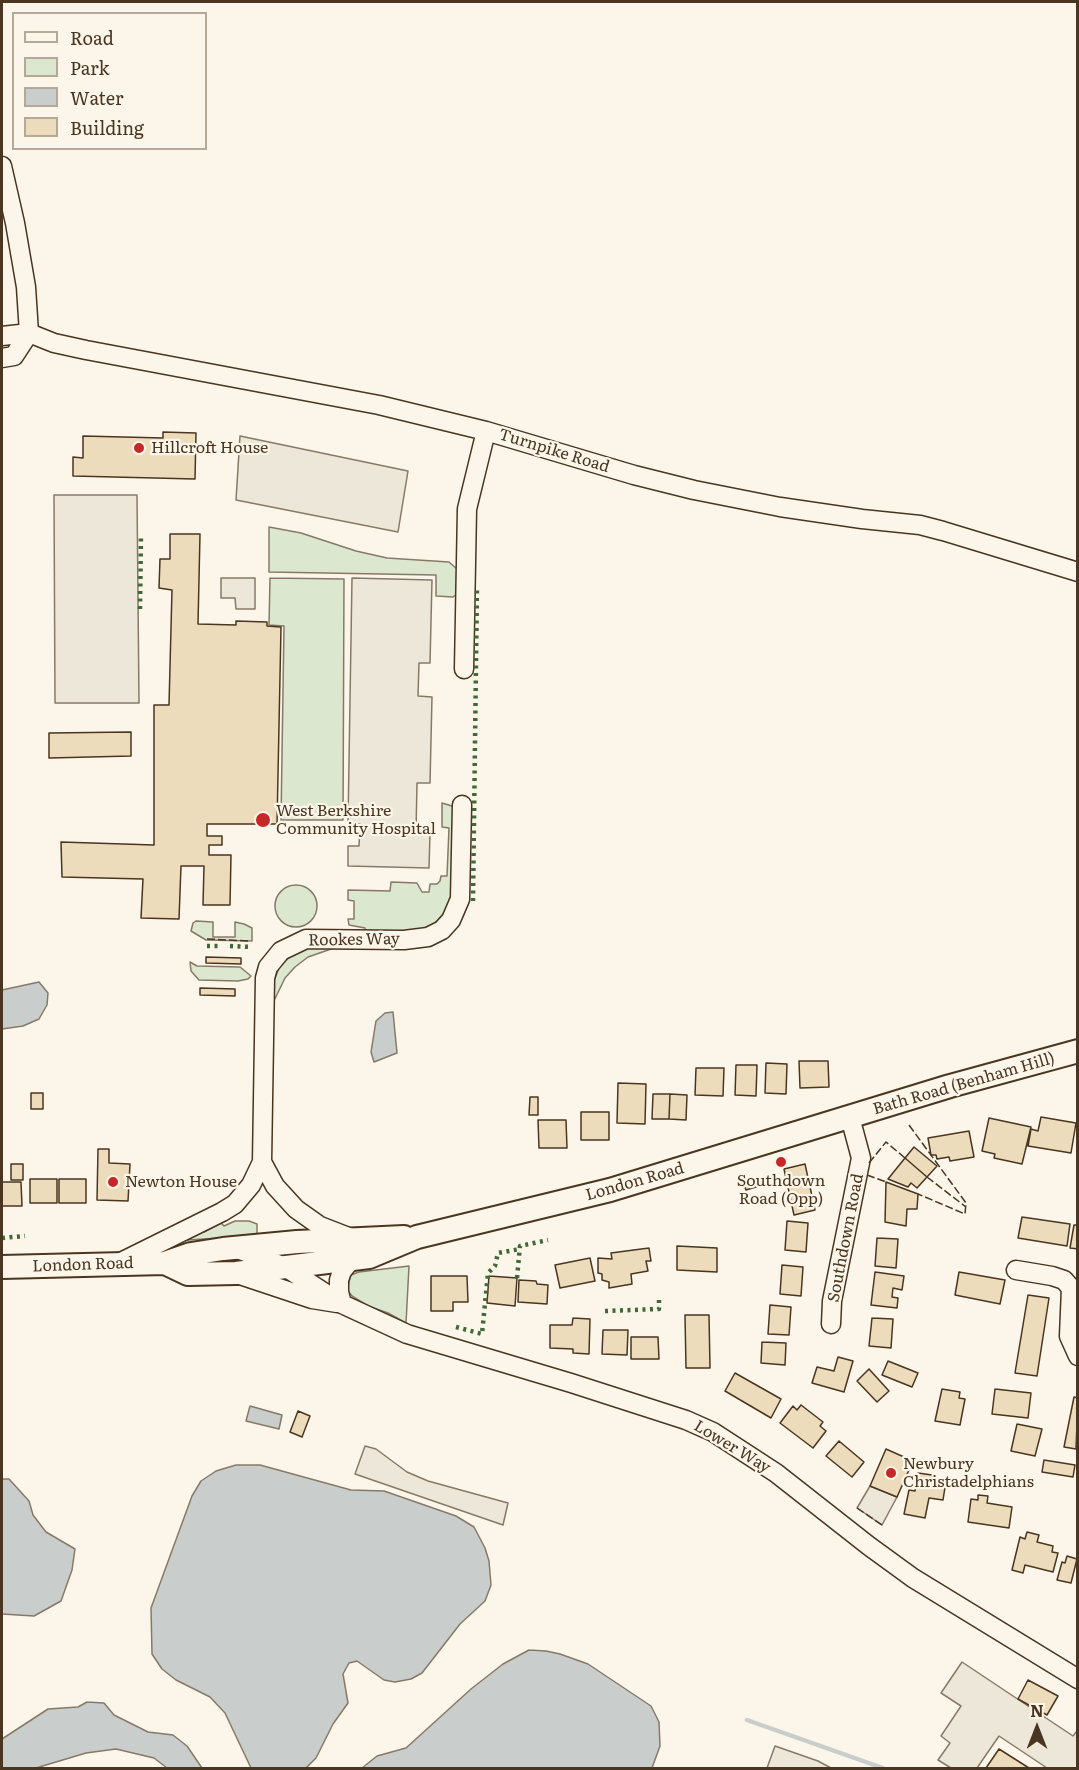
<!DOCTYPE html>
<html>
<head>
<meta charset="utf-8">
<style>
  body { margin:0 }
  #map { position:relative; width:1079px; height:1770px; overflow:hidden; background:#fbf6e9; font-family:Literata,serif }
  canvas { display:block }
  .frame { position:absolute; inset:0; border:3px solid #4a3520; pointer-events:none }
  .legend { position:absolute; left:12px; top:12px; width:195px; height:138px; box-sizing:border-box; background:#fbf6e9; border:2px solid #b4a999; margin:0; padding:8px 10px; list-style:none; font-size:18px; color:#4a3520 }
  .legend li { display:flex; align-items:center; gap:12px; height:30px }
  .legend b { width:30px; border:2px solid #b4a999 }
  .north { position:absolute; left:1007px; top:1698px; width:60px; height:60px; -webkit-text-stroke:4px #fbf6e9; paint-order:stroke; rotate:0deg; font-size:16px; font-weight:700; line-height:24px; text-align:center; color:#4a3520 }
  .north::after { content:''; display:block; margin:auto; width:21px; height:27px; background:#4a3520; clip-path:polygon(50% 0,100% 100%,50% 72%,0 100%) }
</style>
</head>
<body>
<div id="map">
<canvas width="1079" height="1770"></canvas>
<div class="frame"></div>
<ul class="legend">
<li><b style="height:8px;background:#fbf6e9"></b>Road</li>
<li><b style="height:16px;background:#dce7d0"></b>Park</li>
<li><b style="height:16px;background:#c9cecd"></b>Water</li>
<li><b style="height:16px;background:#ecdcbc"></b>Building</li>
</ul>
<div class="north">N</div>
</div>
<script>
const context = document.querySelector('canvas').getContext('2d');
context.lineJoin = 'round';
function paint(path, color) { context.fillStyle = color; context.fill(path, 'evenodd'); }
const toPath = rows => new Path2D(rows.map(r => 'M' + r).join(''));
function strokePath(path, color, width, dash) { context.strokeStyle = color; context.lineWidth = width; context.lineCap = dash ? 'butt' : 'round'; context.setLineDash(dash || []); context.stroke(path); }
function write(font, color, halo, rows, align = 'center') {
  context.font = font + ' Literata,serif'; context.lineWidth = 4.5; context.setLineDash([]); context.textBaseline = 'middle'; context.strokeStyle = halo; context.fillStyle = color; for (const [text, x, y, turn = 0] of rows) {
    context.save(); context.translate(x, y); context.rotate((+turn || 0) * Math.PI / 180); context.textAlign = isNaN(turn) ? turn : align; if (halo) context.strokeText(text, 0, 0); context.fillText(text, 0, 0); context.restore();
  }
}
const green = toPath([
  [269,527,301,533,356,551,387,558,449,562,457,569,457,594,453,597,436,596,436,575,269,572,269,527],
  [270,578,344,579,343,820,281,820,284,626,269,625,270,578],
  [442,803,452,806,454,811,453,891,445,912,434,924,421,930,406,933,365,932,365,928,349,925,348,919,354,919,354,901,348,900,348,890,390,891,391,882,417,883,422,892,429,892,430,884,437,884,440,881,441,876,447,876,449,828,442,827,442,803],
  '275 906a21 21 0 1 1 42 0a21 21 0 1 1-42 0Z',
  [196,921,213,922,213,937,235,937,235,922,244,924,252,928,252,941,206,940,191,931,193,923,196,921],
  [313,946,334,948,308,957,295,967,285,978,271,1007,272,986,279,968,292,954,313,946],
  [190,962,197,966,240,967,251,976,248,979,238,981,199,980,191,971,190,962],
  [217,1219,224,1226,235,1221,249,1221,257,1224,257,1236,187,1240,186,1236,199,1229,204,1232,217,1225,217,1219],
  [409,1266,406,1323,388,1313,368,1306,352,1296,348,1291,348,1285,351,1275,359,1272,409,1266]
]);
paint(green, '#dce7d0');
strokePath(green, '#887966', 1.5);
const parking = toPath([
  [240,436,408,471,398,532,236,500,240,436],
  [54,495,137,495,139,703,55,703,54,495],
  [221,578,255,578,255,609,236,609,235,598,221,598,221,578],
  [352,578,432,580,430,663,419,663,418,696,432,697,430,783,417,783,416,832,430,833,429,868,348,866,348,846,359,846,360,824,348,823,352,578],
  [365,1446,376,1449,407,1472,428,1481,508,1503,503,1525,355,1474,365,1446],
  [870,1486,897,1497,882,1525,857,1508,870,1486],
  [962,1662,1073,1736,1077,1731,1077,1768,1047,1768,999,1736,977,1768,951,1768,938,1760,950,1743,941,1736,961,1706,941,1693,962,1662],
  [775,1746,818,1761,831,1768,767,1768,775,1746]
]);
paint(parking, '#ede7d9');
strokePath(parking, '#887966', 1.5);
const water = toPath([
  [39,982,48,993,47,1005,39,1019,23,1026,2,1029,2,990,39,982],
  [393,1012,397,1053,374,1062,371,1052,376,1021,385,1013,393,1012],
  [250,1406,282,1415,279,1429,246,1421,250,1406],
  [236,1465,260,1465,351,1490,384,1491,456,1516,474,1527,485,1548,489,1561,491,1585,485,1601,460,1624,422,1673,411,1679,395,1682,384,1680,357,1661,349,1663,343,1674,348,1703,333,1724,316,1758,306,1768,251,1768,225,1713,210,1697,176,1680,162,1669,152,1654,151,1608,192,1496,201,1481,216,1471,236,1465],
  [2,1479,9,1479,29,1501,33,1515,46,1532,75,1549,72,1570,61,1601,34,1616,2,1614,2,1479],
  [529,1650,546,1651,560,1654,588,1664,651,1706,659,1722,660,1746,652,1768,362,1768,377,1756,406,1748,471,1689,503,1664,529,1650],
  [87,1702,104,1703,114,1715,148,1732,173,1735,187,1746,202,1768,167,1768,154,1758,116,1749,86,1753,36,1768,2,1768,2,1739,48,1709,78,1707,87,1702]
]);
paint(water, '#c9cecd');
strokePath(water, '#887966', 1.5);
strokePath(toPath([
  [747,1720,883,1768]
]), '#c9cecd', 4.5);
const building = toPath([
  [163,432,196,433,195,479,73,476,73,457,83,458,83,436,163,438,163,432],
  [170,534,200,534,198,624,236,625,236,621,267,622,267,626,281,627,277,824,207,824,207,836,222,836,222,845,209,845,209,855,231,855,230,905,203,905,204,866,181,866,179,919,141,918,143,879,62,877,61,842,154,845,154,705,169,705,172,590,159,588,160,559,170,559,170,534],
  [131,732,131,756,49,758,49,733,131,732],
  [206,957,241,958,241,964,206,963,206,957],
  [200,988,235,989,235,996,200,995,200,988],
  [799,1061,828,1061,829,1087,800,1088,799,1061],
  [766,1063,787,1064,786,1094,765,1093,766,1063],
  [736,1065,757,1065,756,1096,735,1095,736,1065],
  [696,1068,724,1068,723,1096,695,1095,696,1068],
  [618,1083,646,1084,645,1124,617,1123,618,1083],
  [31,1093,43,1093,43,1109,31,1109,31,1093],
  [653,1094,670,1094,669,1119,652,1119,653,1094],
  [670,1094,687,1095,686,1120,669,1119,670,1094],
  [530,1097,538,1097,538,1115,529,1115,530,1097],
  [581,1112,609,1112,609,1140,581,1140,581,1112],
  [1041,1117,1076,1123,1071,1153,1028,1146,1031,1129,1038,1131,1041,1117],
  [989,1118,1031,1127,1022,1164,994,1158,995,1154,982,1151,989,1118],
  [538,1120,566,1120,567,1148,539,1148,538,1120],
  [969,1131,974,1157,950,1161,949,1157,937,1159,936,1155,931,1155,928,1138,969,1131],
  [914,1147,937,1166,927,1177,905,1158,914,1147],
  [98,1149,109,1149,109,1163,130,1164,128,1201,97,1200,98,1149],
  [905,1158,927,1177,917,1188,911,1183,908,1187,888,1179,905,1158],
  [11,1164,23,1164,23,1180,11,1180,11,1164],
  [805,1164,815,1210,794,1215,784,1169,805,1164],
  [760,1177,762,1185,746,1190,743,1182,760,1177],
  [30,1179,57,1179,57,1203,30,1203,30,1179],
  [59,1179,86,1179,86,1203,59,1203,59,1179],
  [2,1182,21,1182,22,1206,2,1206,2,1182],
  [886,1182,918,1194,917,1209,907,1209,906,1226,885,1222,886,1182],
  [1022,1217,1070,1224,1067,1246,1018,1238,1022,1217],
  [787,1221,808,1223,806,1252,785,1250,787,1221],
  [1074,1225,1078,1225,1078,1249,1070,1248,1074,1225],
  [877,1238,898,1239,896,1268,875,1266,877,1238],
  [677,1246,717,1248,717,1272,677,1270,677,1246],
  [649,1248,651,1261,646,1261,648,1271,631,1274,632,1284,609,1288,609,1282,602,1280,602,1274,598,1273,598,1258,612,1259,611,1253,649,1248],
  [590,1258,595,1281,560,1288,555,1265,590,1258],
  [782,1265,803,1267,801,1296,780,1294,782,1265],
  [875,1272,904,1276,902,1290,893,1288,892,1297,898,1298,897,1308,871,1305,875,1272],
  [959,1272,1005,1280,1000,1304,955,1295,959,1272],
  [431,1276,467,1276,468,1302,453,1302,453,1311,431,1311,431,1276],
  [489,1276,517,1278,515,1306,487,1303,489,1276],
  [519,1280,536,1281,537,1284,548,1285,547,1304,518,1302,519,1280],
  [1028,1295,1049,1298,1037,1376,1015,1373,1028,1295],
  [770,1305,791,1307,789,1335,768,1334,770,1305],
  [685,1315,709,1315,710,1368,686,1368,685,1315],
  [573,1318,590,1319,589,1354,573,1353,573,1349,550,1348,550,1325,572,1325,573,1318],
  [872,1318,893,1319,891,1348,869,1346,872,1318],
  [603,1330,628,1330,627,1355,602,1354,603,1330],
  [631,1337,658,1337,659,1359,631,1359,631,1337],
  [762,1342,786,1343,785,1365,761,1363,762,1342],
  [838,1357,853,1361,844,1392,812,1383,817,1367,834,1371,838,1357],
  [888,1361,918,1373,912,1387,882,1375,888,1361],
  [869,1369,889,1391,877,1402,857,1381,869,1369],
  [735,1373,781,1399,771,1418,725,1391,735,1373],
  [942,1389,960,1392,959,1398,965,1399,960,1425,935,1421,942,1389],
  [995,1389,1031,1393,1028,1418,992,1414,995,1389],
  [1074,1397,1078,1398,1076,1449,1064,1447,1074,1397],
  [801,1405,823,1422,820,1426,826,1431,813,1448,780,1423,793,1406,797,1410,801,1405],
  [298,1411,310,1416,302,1437,290,1432,298,1411],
  [1017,1424,1042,1429,1035,1456,1011,1451,1017,1424],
  [839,1441,864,1462,852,1477,826,1456,839,1441],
  [886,1449,913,1461,897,1497,870,1486,886,1449],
  [1044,1460,1075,1465,1073,1477,1042,1472,1044,1460],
  [918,1473,932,1475,932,1479,946,1481,943,1500,929,1498,925,1518,904,1514,909,1490,915,1491,918,1473],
  [978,1495,988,1496,987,1503,1012,1507,1009,1528,968,1522,971,1499,978,1500,978,1495],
  [1027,1532,1039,1535,1037,1542,1053,1546,1052,1552,1058,1553,1053,1572,1025,1565,1023,1573,1012,1570,1020,1537,1025,1539,1027,1532],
  [1067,1556,1077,1559,1071,1583,1057,1580,1062,1562,1065,1563,1067,1556],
  [1028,1680,1058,1696,1047,1715,1018,1699,1028,1680],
  [999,1749,1029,1768,986,1768,999,1749]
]);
paint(building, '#ecdcbc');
strokePath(building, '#4a3520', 1.5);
const minor = toPath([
  [2,166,15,223,26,287,29,333],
  [2,336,29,333,54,343,86,350,379,405,486,431,634,475,694,490,780,507,862,519,920,525,943,531,1078,572],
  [2,358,14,356,29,333],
  [464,669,467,509,486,431],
  [262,1162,275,1186,296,1209,320,1226,351,1238],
  [238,1249,285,1267,342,1304,407,1334,571,1383,686,1420,713,1432,776,1473,869,1546,913,1578,1078,1679],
  [121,1262,222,1212,235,1204,251,1185,262,1162,265,978,268,967,281,951,306,939,404,940,428,937,442,930,451,920,460,899,462,805],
  [1016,1270,1052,1276,1064,1280,1071,1288,1069,1336,1078,1356],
  [240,1275,312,1299,337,1303],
  [342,1304,339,1292,339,1280,342,1271,351,1260],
  [831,1324,832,1301,861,1158,850,1117]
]);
const major = toPath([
  [165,1263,188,1274,236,1273,369,1257,417,1237,610,1190,950,1086,1078,1051],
  [2,1267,165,1263,191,1254,223,1249,297,1242,404,1237]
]);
strokePath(minor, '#4a3520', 21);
strokePath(major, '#4a3520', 26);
strokePath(minor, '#fbf6e9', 18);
strokePath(major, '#fbf6e9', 22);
strokePath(toPath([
  [140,609,141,534],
  [473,901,477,586],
  [207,946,222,946],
  [230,946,252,947],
  [2,1238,25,1236],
  [517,1278,520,1246,548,1240],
  [605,1311,659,1309,659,1298],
  [456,1327,482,1334,488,1273,495,1266,498,1253,520,1249]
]), '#436837', 4.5, [3, 4.5]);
strokePath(toPath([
  [207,939,250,941],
  [909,1125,966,1203,965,1214,918,1194],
  [869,1163,886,1142,905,1158],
  [867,1175,886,1182],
  [927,1177,966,1207],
  [857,1508,882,1525]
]), '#4a3520', 1.5, [8, 3]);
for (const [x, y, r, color] of [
  [139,448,6,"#c62828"],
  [263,820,8,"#c62828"],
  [781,1162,6,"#c62828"],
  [113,1182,6,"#c62828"],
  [891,1473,6,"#c62828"]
]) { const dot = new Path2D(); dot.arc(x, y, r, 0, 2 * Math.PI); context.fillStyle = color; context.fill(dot); strokePath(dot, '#fbf6e9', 2); }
write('16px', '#4a3520', '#fbf6e9', [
  ["Hillcroft House",151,448],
  ["West Berkshire",276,811],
  ["Community Hospital",276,829],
  ["Southdown",781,1181,"center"],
  ["Road (Opp)",781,1199,"center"],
  ["Newton House",125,1182],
  ["Newbury",903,1464],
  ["Christadelphians",903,1482]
], 'left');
write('16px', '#4a3520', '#fbf6e9', [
  ["Turnpike Road",554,451,17],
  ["Rookes Way",354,940,-1],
  ["Bath Road (Benham Hill)",964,1084,-16],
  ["London Road",635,1182,-16],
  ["Southdown Road",846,1238,-79],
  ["London Road",83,1265,-2],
  ["Lower Way",732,1447,31]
]);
</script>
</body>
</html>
